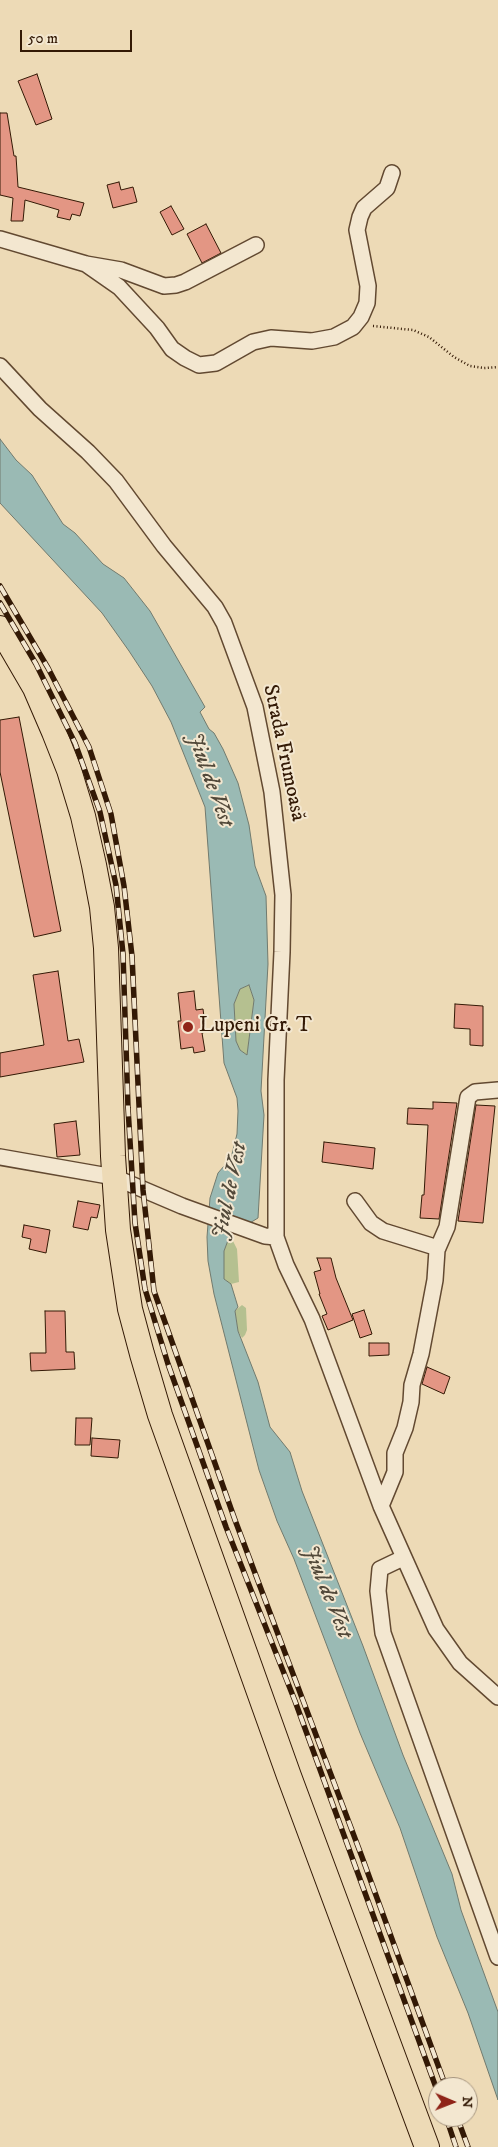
<!DOCTYPE html>
<html>
<head>
<meta charset="utf-8">
<style>
  body { margin:0 }
  #map { position:relative; width:498px; height:2147px; overflow:hidden; background:#eddab6; font-family:"IM FELL DW Pica",serif }
  canvas { display:block }
  .north { position:absolute; left:428px; top:2077px; width:50px; height:50px; box-sizing:border-box; background:#f3e7d0; border:1px solid #a6957f; border-radius:50%; rotate:91deg; font-size:14px; font-weight:700; line-height:20px; text-align:center; color:#331905 }
  .north::after { content:''; display:block; margin:auto; width:18px; height:22px; background:#8f2418; clip-path:polygon(50% 0,100% 100%,50% 72%,0 100%) }
  .scale { position:absolute; left:20px; top:30px; width:112px; height:22px; box-sizing:border-box; border:2px solid #331905; border-top:0; padding-left:6px; font-size:15px; line-height:18px; white-space:nowrap; color:#331905; -webkit-text-stroke:4px #f3e7d0; paint-order:stroke }
</style>
</head>
<body>
<div id="map">
<canvas width="498" height="2147"></canvas>
<div class="north">N</div>
<div class="scale">50 m</div>
</div>
<script>
const context = document.querySelector('canvas').getContext('2d');
context.lineJoin = 'round';
function paint(path, color) { context.fillStyle = color; context.fill(path, 'evenodd'); }
const toPath = rows => new Path2D(rows.map(r => 'M' + r).join(''));
function strokePath(path, color, width, dash) { context.strokeStyle = color; context.lineWidth = width; context.lineCap = dash ? 'butt' : 'round'; context.setLineDash(dash || []); context.stroke(path); }
function write(font, color, halo, rows, align = 'center') {
  context.font = font + ' "IM FELL DW Pica",serif'; context.lineWidth = 4; context.setLineDash([]); context.textBaseline = 'middle'; context.strokeStyle = halo; context.fillStyle = color; for (const [text, x, y, turn = 0] of rows) {
    context.save(); context.translate(x, y); context.rotate((+turn || 0) * Math.PI / 180); context.textAlign = isNaN(turn) ? turn : align; if (halo) context.strokeText(text, 0, 0); context.fillText(text, 0, 0); context.restore();
  }
}
paint(toPath([
  [249,985,254,1000,247,1055,240,1050,236,1041,234,1004,240,989],
  [230,1235,237,1249,238,1265,239,1282,231,1284,224,1279,224,1251],
  [242,1305,246,1308,247,1330,245,1335,242,1338,238,1331,235,1311]
]), '#b5c090');
const water = toPath([
  [0,439,16,460,32,475,63,524,75,533,103,564,124,578,150,611,205,707,200,712,209,729,214,733,223,749,238,783,249,825,255,866,266,896,268,964,261,1091,264,1115,258,1218,230,1235,224,1251,224,1279,231,1284,238,1307,235,1311,238,1331,258,1382,270,1427,290,1452,302,1491,363,1646,403,1755,452,1874,461,1910,498,2012,498,2100,468,2013,437,1937,400,1828,360,1733,294,1559,277,1521,259,1470,214,1294,208,1261,207,1237,210,1198,218,1173,231,1158,237,1134,238,1111,237,1098,224,1063,205,807,171,722,152,686,129,651,102,613,0,503,0,439],
  [249,985,254,1000,247,1055,240,1050,236,1041,234,1004,240,989,249,985]
]);
paint(water, '#9abab4');
strokePath(water, '#717a6e', 1);
const building = toPath([
  [37,74,52,119,36,125,18,81,37,74],
  [0,113,7,113,14,156,16,156,18,187,84,203,80,216,72,214,70,220,57,217,59,210,25,200,23,221,11,221,13,198,0,195,0,113],
  [119,182,121,190,133,187,137,202,113,208,107,185,119,182],
  [171,206,184,229,172,235,160,212,171,206],
  [206,224,221,253,202,263,187,234,206,224],
  [19,717,61,931,34,937,0,772,0,720,19,717],
  [58,971,68,1041,79,1039,84,1062,0,1077,0,1053,44,1045,33,975,58,971],
  [194,991,196,1010,203,1009,206,1032,202,1033,205,1051,194,1053,193,1047,181,1049,178,1021,181,1021,178,993,194,991],
  [455,1004,483,1006,483,1046,470,1045,470,1029,454,1028,455,1004],
  [433,1102,457,1103,439,1219,420,1218,422,1195,424,1195,428,1125,407,1124,408,1108,433,1109,433,1102],
  [476,1105,495,1106,483,1223,458,1221,476,1105],
  [76,1121,80,1155,57,1157,54,1124,76,1121],
  [324,1142,375,1148,373,1169,322,1162,324,1142],
  [78,1201,100,1205,97,1218,91,1217,88,1230,73,1227,78,1201],
  [24,1225,50,1230,46,1253,29,1249,31,1239,22,1237,24,1225],
  [317,1258,331,1258,336,1278,353,1320,328,1330,322,1316,327,1314,319,1294,320,1294,314,1272,321,1270,317,1258],
  [364,1310,372,1334,360,1338,352,1314,364,1310],
  [45,1311,65,1311,66,1352,74,1352,75,1369,31,1371,30,1353,46,1353,45,1311],
  [369,1343,389,1343,389,1355,369,1356,369,1343],
  [427,1367,450,1377,444,1394,422,1384,427,1367],
  [76,1418,92,1418,90,1445,75,1445,76,1418],
  [92,1438,120,1440,118,1458,91,1456,92,1438]
]);
paint(building, '#e39684');
strokePath(building, '#331905', 1);
const street = toPath([
  [0,239,86,264,121,270,164,286,176,285,185,282,256,245],
  [86,264,119,287,157,328,172,349,185,358,199,365,216,363,253,342,271,338,312,341,334,337,353,327,361,317,367,303,368,286,357,230,360,217,364,208,387,188,392,173],
  [0,366,40,409,88,452,116,481,164,546,215,607,224,623,255,707,272,792,283,895,282,952,276,1080,276,1237],
  [0,1157,114,1177,182,1206,265,1236,276,1237,286,1265,312,1319,381,1506,436,1629,460,1663,498,1697],
  [355,1201,371,1223,383,1231,438,1248],
  [381,1506,395,1472,395,1453,405,1428,411,1402,412,1385,421,1354,435,1280,437,1250,447,1227,468,1097,475,1092,498,1090],
  [403,1558,380,1569,378,1591,383,1633,498,1957]
]);
const primary = toPath([
  [0,628,35,688,54,732,69,770,83,816,94,865,102,907,106,948,113,1156,118,1230,130,1309,142,1354,160,1415,289,1776,427,2147]
]);
strokePath(street, '#624931', 18);
strokePath(primary, '#331905', 26);
strokePath(toPath([
  [373,326,413,330,429,337,454,357,470,366,484,368,498,367]
]), '#331905', 2.5, [1, 2.5]);
strokePath(street, '#f3e7d0', 15);
strokePath(primary, '#eddab6', 24);
const rail = toPath([
  [0,586,48,668,89,747,111,814,124,886,132,956,143,1190,154,1291,235,1520,362,1857,446,2087],
  [0,603,36,664,75,743,100,812,116,885,123,954,128,1108,135,1223,145,1289,168,1364,226,1527,295,1701,438,2093],
  [446,2117,456,2147],
  [457,2117,468,2147]
]);
strokePath(rail, '#331905', 5.5);
strokePath(rail, '#f3e7d0', 4, [11]);
for (const [x, y, r, color] of [
  [188,1027,6,"#8f2418"]
]) { const dot = new Path2D(); dot.arc(x, y, r, 0, 2 * Math.PI); context.fillStyle = color; context.fill(dot); strokePath(dot, '#f3e7d0', 2); }
write('21px', '#331905', '#f3e7d0', [
  ["Strada Frumoasă",283,753,78]
]);
write('21px', '#331905', '#f3e7d0', [
  ["Lupeni Gr. T",199,1027]
], 'left');
write('italic 22px', '#52493a', '#f3e7d0', [
  ["Jiul de Vest",209,780,70],
  ["Jiul de Vest",231,1191,-78],
  ["Jiul de Vest",326,1592,68]
]);
</script>
</body>
</html>
